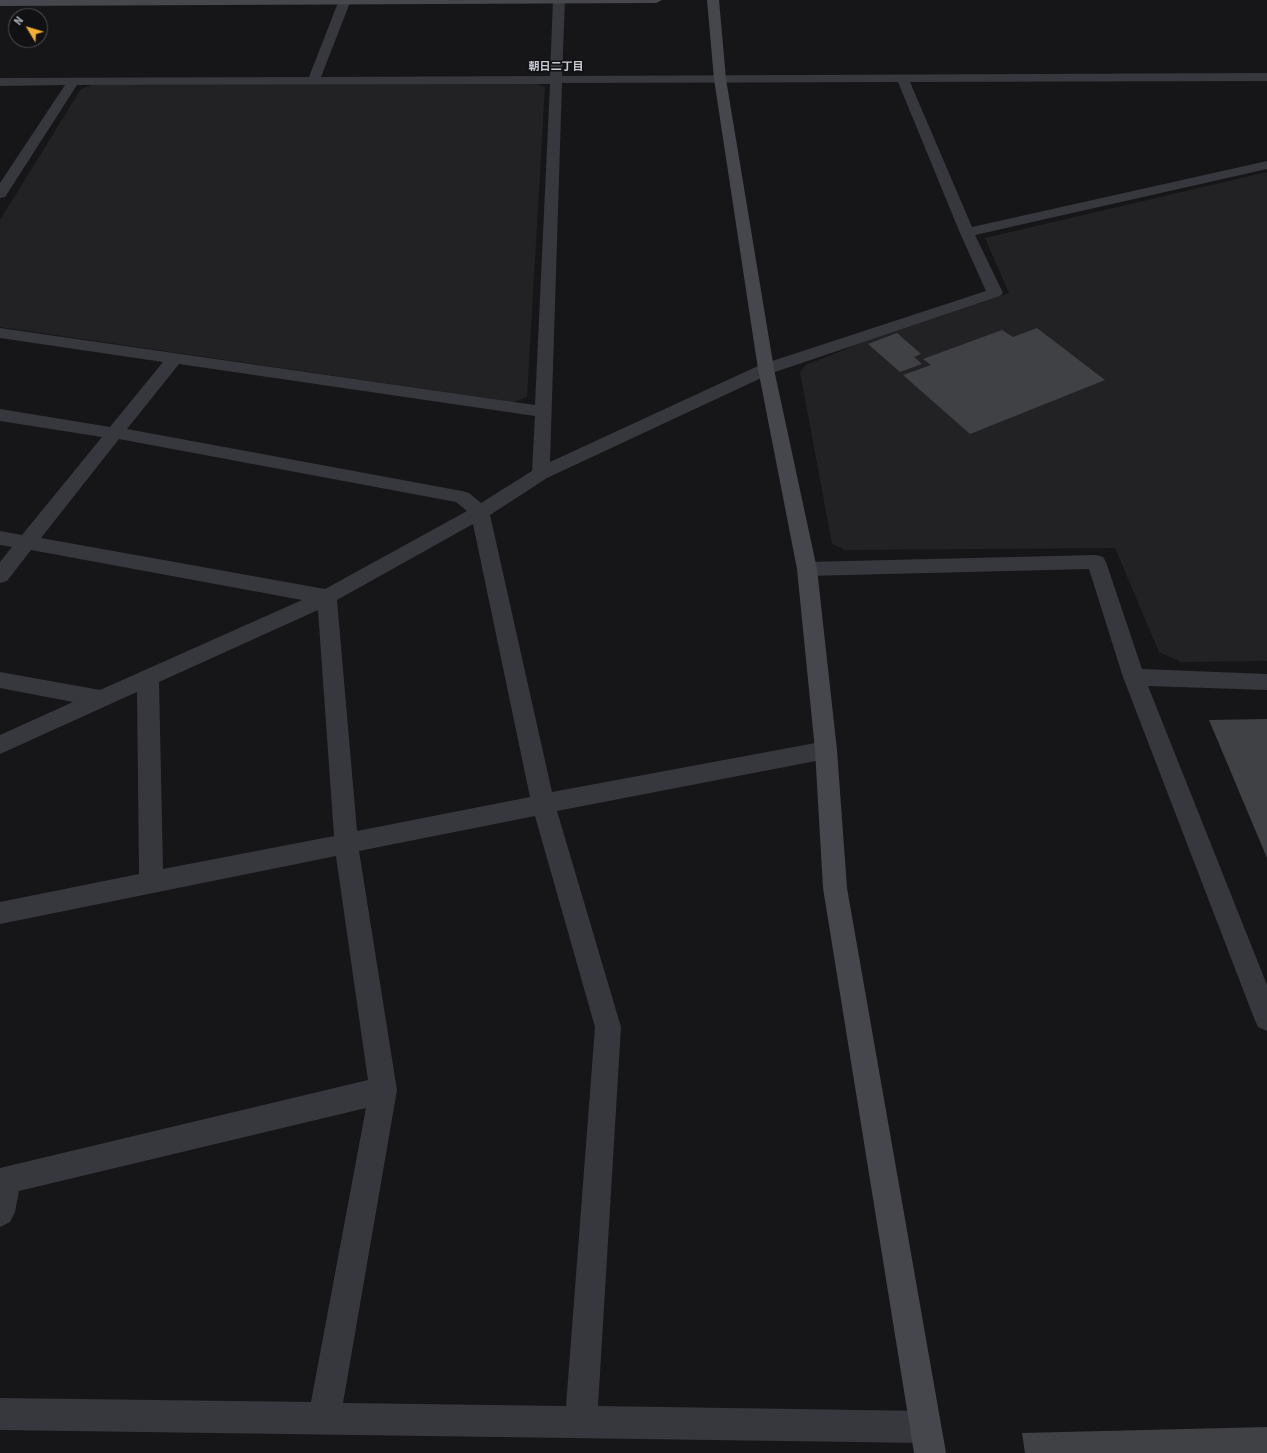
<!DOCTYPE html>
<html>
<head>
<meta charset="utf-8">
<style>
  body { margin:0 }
  #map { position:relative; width:1267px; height:1453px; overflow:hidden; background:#161618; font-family:"Source Sans 3",sans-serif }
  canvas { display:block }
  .north { position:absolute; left:8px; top:8px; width:40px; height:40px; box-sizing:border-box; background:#111113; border:1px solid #4d4f55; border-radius:50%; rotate:308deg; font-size:11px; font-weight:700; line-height:16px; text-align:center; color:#a8adb8 }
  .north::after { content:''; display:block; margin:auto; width:14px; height:18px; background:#f2b134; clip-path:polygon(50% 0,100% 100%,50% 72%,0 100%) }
</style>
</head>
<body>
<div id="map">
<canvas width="1267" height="1453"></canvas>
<div class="north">N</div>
</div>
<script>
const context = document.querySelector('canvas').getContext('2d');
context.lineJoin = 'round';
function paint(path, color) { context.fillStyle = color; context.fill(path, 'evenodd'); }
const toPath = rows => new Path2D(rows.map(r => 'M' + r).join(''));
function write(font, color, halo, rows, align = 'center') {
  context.font = font + ' "Source Sans 3","Noto Sans JP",sans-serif'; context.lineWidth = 3; context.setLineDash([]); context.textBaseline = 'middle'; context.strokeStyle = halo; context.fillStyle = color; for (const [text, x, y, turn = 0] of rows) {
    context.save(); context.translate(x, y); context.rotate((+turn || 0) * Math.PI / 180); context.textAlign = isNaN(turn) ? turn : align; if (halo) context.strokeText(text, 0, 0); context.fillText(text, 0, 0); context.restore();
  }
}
paint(toPath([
  [536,84,545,87,527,397,514,402,0,327,0,220,81,89,91,85],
  [1267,172,1267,661,1181,662,1159,652,1115,548,845,550,832,544,800,372,806,365,861,343,1009,293,985,238]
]), '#222225');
paint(toPath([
  [1037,328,1105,380,970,434,903,375,931,365,923,359,1002,330,1013,337],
  [897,333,921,354,914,357,922,364,900,372,868,344],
  [1267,719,1267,858,1209,720],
  [1267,1427,1267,1453,1025,1453,1022,1433]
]), '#404145');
paint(toPath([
  [339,0,351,0,321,77,550,76,553,0,565,0,562,76,1267,73,1267,81,910,82,972,227,1267,161,1267,169,975,235,1003,293,1000,296,772,373,547,478,490,515,552,792,826,741,834,744,837,750,834,756,826,759,557,811,621,1027,598,1406,925,1411,936,1416,941,1427,936,1438,925,1443,0,1430,0,1398,311,1402,366,1108,19,1191,15,1212,10,1222,0,1227,0,1168,368,1080,336,856,0,924,0,902,139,874,137,692,0,754,0,735,73,702,0,688,0,672,100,690,302,600,31,550,7,581,0,583,0,562,12,547,0,545,0,531,22,535,102,437,0,421,0,409,110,427,163,362,0,338,0,328,535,405,550,84,77,85,7,194,5,197,0,198,0,183,65,85,0,86,0,78,309,77,339,0],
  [898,82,960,233,986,291,760,365,550,462,562,83,898,82],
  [179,364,535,416,532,471,481,503,469,493,462,491,127,429,179,364],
  [119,439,456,502,467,511,325,589,41,538,119,439],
  [473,524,530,797,357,831,337,600,473,524],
  [318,610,334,836,163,869,159,682,318,610],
  [535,816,595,1027,566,1406,343,1403,397,1090,359,851,535,816],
  [1096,555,1103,557,1106,562,1142,669,1267,674,1267,690,1148,686,1267,985,1267,1031,1258,1027,1254,1018,1123,677,1089,569,807,576,800,574,797,569,800,564,807,562,1096,555]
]), '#37383d');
paint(toPath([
  [0,0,662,0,656,3,0,6,0,0],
  [707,0,719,0,726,79,774,369,817,569,837,750,847,888,946,1453,914,1453,823,888,815,750,797,569,758,369,714,79,707,0]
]), '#45474d');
write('bold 11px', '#c9ccd4', '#111113', [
  ["朝日二丁目",556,68]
]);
</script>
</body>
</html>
